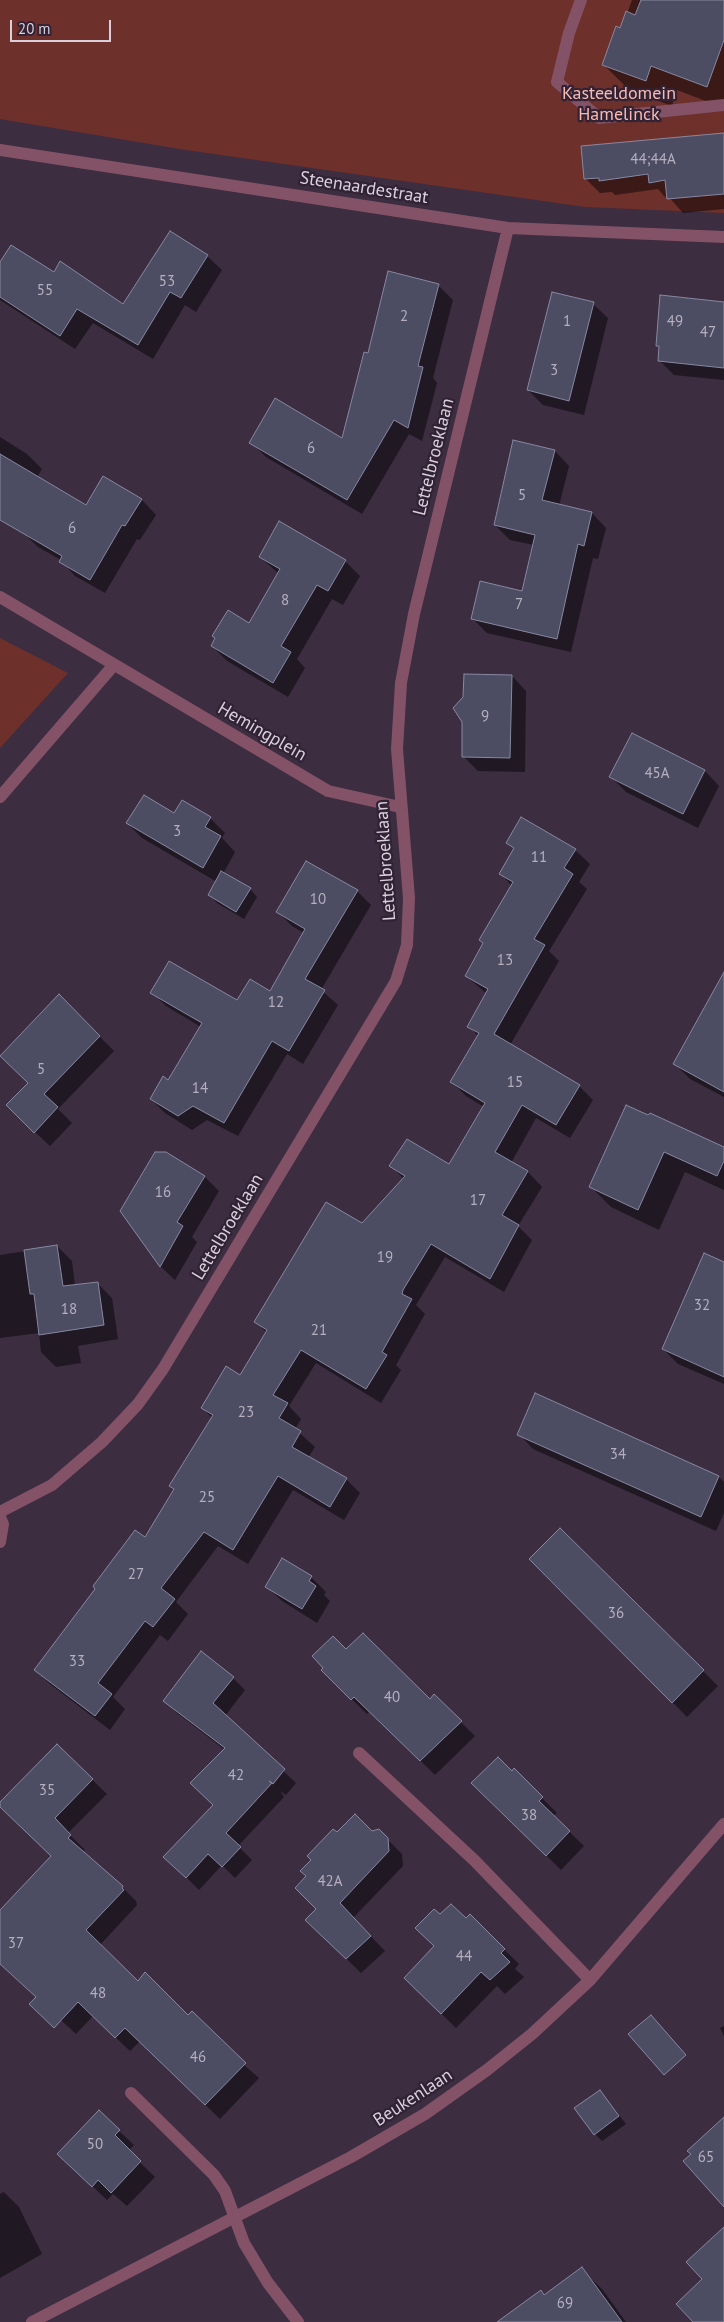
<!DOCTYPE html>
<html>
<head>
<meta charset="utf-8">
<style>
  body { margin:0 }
  #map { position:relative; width:724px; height:2322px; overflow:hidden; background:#3c2d40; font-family:"PT Sans",sans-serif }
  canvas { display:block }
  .scale { position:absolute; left:10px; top:20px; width:101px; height:22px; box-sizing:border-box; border:2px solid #dad0dc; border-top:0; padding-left:6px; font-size:15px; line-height:18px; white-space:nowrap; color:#dad0dc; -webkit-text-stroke:4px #312335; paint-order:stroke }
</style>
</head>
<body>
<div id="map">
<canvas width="724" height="2322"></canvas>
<div class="scale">20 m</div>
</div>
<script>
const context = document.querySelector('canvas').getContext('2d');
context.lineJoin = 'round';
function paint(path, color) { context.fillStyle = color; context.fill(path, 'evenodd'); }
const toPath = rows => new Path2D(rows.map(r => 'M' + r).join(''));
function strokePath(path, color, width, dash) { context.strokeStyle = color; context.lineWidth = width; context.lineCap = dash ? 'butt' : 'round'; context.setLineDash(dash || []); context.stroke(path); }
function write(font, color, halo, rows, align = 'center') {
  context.font = font + ' "PT Sans",sans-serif'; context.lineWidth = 4.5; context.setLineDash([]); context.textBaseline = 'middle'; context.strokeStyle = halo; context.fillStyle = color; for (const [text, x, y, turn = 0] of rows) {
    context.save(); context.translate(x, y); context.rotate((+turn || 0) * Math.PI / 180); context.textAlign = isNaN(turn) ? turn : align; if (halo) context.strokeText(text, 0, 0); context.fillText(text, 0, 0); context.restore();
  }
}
paint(toPath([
  [0,0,724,0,724,213,585,207,186,150,0,119],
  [0,638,68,673,0,748]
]), '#6e302a');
paint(toPath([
  [632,0,724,0,724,108,677,90,672,106,629,90,603,64,621,30],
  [724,135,724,209,683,213,668,196,665,197,658,189,615,195,612,192,600,193,585,178],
  [207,256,222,270,196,312,185,305,153,359,93,323,75,349,0,300,0,265,123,306],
  [438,285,453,300,433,378,437,383,422,441,409,434,362,514,266,457,251,442,343,440,369,355],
  [593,304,608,318,584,415,543,405,528,390],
  [724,304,724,380,674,375,659,360,660,348,657,345],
  [0,437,27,454,42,469,37,477,86,507,103,477,142,500,156,515,140,540,137,539,105,593,75,576,61,560,38,547,0,510],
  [555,451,569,466,559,506,592,513,606,528,598,559,593,558,571,652,487,633,472,618,523,593,534,545,510,540,495,525],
  [260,557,345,561,360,576,343,605,332,599,297,659,305,668,288,697,227,661,212,646,249,624,279,574],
  [512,676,526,691,525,772,478,771,463,756],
  [632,735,705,771,719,786,698,828,626,792,611,777],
  [175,815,210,818,225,833,222,838,235,852,223,874,250,889,257,897,244,919,217,903,210,895,217,882,142,838,127,823],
  [508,843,575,850,590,864,579,882,587,889,549,951,559,961,510,1045,579,1086,593,1100,570,1138,536,1118,511,1163,528,1172,542,1187,518,1226,532,1240,504,1292,445,1257,416,1305,425,1314,396,1365,401,1370,381,1403,316,1363,289,1406,301,1419,295,1429,315,1447,308,1458,346,1479,360,1493,344,1520,293,1490,248,1564,218,1546,176,1602,188,1614,168,1641,160,1635,113,1697,125,1709,110,1730,50,1684,35,1670,145,1538,175,1490,171,1486,212,1418,203,1408,241,1377,267,1333,255,1321,362,1225,404,1179,391,1166,449,1166,484,1107,466,1096,451,1081,478,1036,469,1026,487,994,466,976,512,886,501,874,515,850],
  [357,891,371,905,321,990,338,1005,303,1064,287,1054,238,1136,207,1120,192,1130,165,1113,151,1099,169,1081,201,1027,166,1006,152,992,237,1002,270,993,304,933,292,926,278,912],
  [724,975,724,1097,690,1079,675,1064],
  [59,996,114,1051,58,1109,72,1123,50,1146,22,1120],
  [627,1107,724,1148,724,1190,685,1172,659,1230,611,1207,590,1186],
  [165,1153,205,1177,219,1191,192,1237,197,1242,175,1280,160,1266],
  [57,1246,72,1261,75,1286,97,1283,112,1298,118,1339,78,1346,81,1363,56,1367,41,1352,39,1333,0,1338,0,1255],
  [724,1264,724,1384,678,1364,663,1349],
  [536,1395,719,1477,724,1482,724,1513,716,1531,533,1449,519,1434],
  [560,1529,718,1686,687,1717,531,1559],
  [311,1577,326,1592,324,1595,330,1601,317,1623,282,1601,267,1587],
  [346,1651,430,1700,434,1696,475,1736,435,1775,370,1711,367,1714,322,1670],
  [233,1678,245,1690,225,1716,296,1783,286,1795,280,1791,284,1797,238,1846,252,1860,235,1878,222,1865,199,1890,165,1856,214,1805,225,1750,177,1713,165,1701],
  [57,1746,107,1794,68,1833,85,1850,82,1852,122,1887,136,1901,137,1905,100,1945,138,1982,188,2017,259,2078,220,2119,140,2041,130,2051,93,2016,76,2034,0,1964,0,1912,53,1856,0,1804],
  [514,1770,557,1813,553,1816,584,1846,561,1870,473,1783],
  [379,1831,402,1854,403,1866,353,1918,385,1951,361,1973,307,1920,318,1909,308,1877,337,1834],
  [440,1916,466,1920,470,1916,519,1964,515,1969,524,1977,505,1994,497,1986,456,2028,405,1978,435,1947],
  [724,2026,724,2036,720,2028],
  [600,2091,626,2124,602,2141,595,2134],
  [119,2131,134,2145,128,2151,155,2177,127,2206,113,2194,107,2200,73,2168],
  [4,2192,19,2207,42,2254,0,2278,0,2194],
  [581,2269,602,2289,626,2322,511,2322,541,2292,545,2295]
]), '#0007');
const building = toPath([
  [641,0,724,0,724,40,707,87,651,66,646,81,602,65,616,26,620,28,626,11,635,15,641,0],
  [724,133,724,194,667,199,665,180,649,183,648,174,599,181,599,178,584,179,581,146,724,133],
  [170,231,208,255,181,298,170,292,138,345,77,309,60,336,0,297,0,262,11,245,54,272,60,261,123,304,170,231],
  [388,271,439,284,418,366,423,367,408,428,394,420,347,500,249,443,275,398,342,438,364,352,368,353,388,271],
  [552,292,594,302,569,401,527,390,552,292],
  [660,295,724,302,724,368,658,361,659,346,656,346,660,295],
  [513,440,555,450,542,500,592,512,584,546,578,544,557,639,471,619,480,581,522,591,535,535,494,525,513,440],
  [0,454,86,505,103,476,142,499,125,526,122,525,90,580,59,562,62,556,0,520,0,454],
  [279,521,346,560,328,591,317,585,281,646,291,652,273,683,211,646,215,638,212,636,228,610,249,623,280,569,259,557,279,521],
  [464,674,512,675,510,758,462,757,462,722,453,708,463,697,464,674],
  [632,733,705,770,683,814,609,777,632,733],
  [144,795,174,813,182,800,211,817,205,827,221,836,203,868,126,823,144,795],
  [521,817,576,849,564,868,573,874,534,939,545,945,494,1034,580,1085,556,1125,522,1105,495,1152,528,1171,502,1215,519,1225,490,1279,431,1244,403,1290,402,1294,412,1299,382,1352,387,1355,366,1389,301,1350,273,1395,288,1403,279,1418,301,1431,292,1447,347,1478,330,1507,278,1476,233,1550,204,1532,161,1588,175,1599,153,1627,145,1621,98,1683,112,1694,95,1716,34,1670,95,1589,93,1586,135,1530,145,1537,174,1489,169,1486,213,1415,201,1408,226,1366,240,1375,267,1330,254,1322,326,1202,362,1223,405,1176,389,1166,407,1139,449,1164,485,1103,450,1082,479,1033,467,1027,488,989,465,976,483,943,479,940,513,882,499,874,514,848,506,843,521,817],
  [306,861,358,890,305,979,325,990,289,1051,272,1041,224,1123,193,1106,178,1116,150,1099,163,1076,168,1080,202,1023,150,993,169,961,237,1000,250,979,270,991,305,929,276,912,306,861],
  [221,871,251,888,236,912,208,895,221,871],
  [724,972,724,1092,673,1064,724,972],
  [59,994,100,1036,44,1094,58,1107,34,1133,6,1105,28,1083,0,1056,59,994],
  [626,1105,648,1115,650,1113,724,1147,724,1161,717,1176,664,1152,638,1210,589,1187,626,1105],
  [155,1152,166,1152,205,1176,177,1222,183,1226,160,1267,120,1211,155,1152],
  [57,1245,63,1286,98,1282,104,1325,39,1335,34,1294,30,1294,24,1250,57,1245],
  [704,1253,724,1262,724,1377,662,1349,704,1253],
  [535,1393,719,1476,701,1517,517,1435,535,1393],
  [560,1528,704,1670,672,1703,529,1559,560,1528],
  [282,1558,312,1576,309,1581,316,1586,302,1609,265,1587,282,1558],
  [363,1633,430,1699,434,1694,462,1721,420,1761,354,1697,351,1700,321,1670,323,1668,312,1656,333,1636,346,1649,363,1633],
  [201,1651,234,1677,213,1703,285,1769,273,1784,269,1781,272,1783,226,1833,241,1847,222,1867,208,1854,186,1878,163,1857,213,1805,190,1783,225,1748,163,1701,201,1651],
  [57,1744,93,1779,55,1818,71,1835,68,1838,123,1886,122,1888,124,1890,86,1930,138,1981,145,1972,188,2015,192,2011,246,2063,205,2105,125,2028,115,2038,78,2002,54,2028,29,2004,36,1997,0,1964,0,1910,51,1856,0,1807,0,1802,57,1744],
  [498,1757,512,1771,514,1768,543,1797,539,1801,570,1831,546,1856,471,1783,498,1757],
  [355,1814,372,1831,379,1829,388,1838,389,1851,340,1903,371,1936,346,1959,305,1920,316,1909,295,1888,306,1876,300,1871,311,1860,307,1856,333,1829,337,1832,355,1814],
  [451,1904,466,1918,470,1914,505,1949,501,1953,510,1962,490,1980,481,1972,441,2014,404,1978,434,1946,415,1928,434,1909,440,1914,451,1904],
  [651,2015,686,2055,664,2075,628,2034,651,2015],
  [600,2090,619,2116,594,2135,574,2108,600,2090],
  [99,2110,120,2130,115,2135,141,2161,111,2193,98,2180,92,2187,57,2154,99,2110],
  [724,2117,724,2207,683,2161,691,2154,687,2151,724,2117],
  [724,2227,724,2322,693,2322,676,2304,702,2279,686,2262,724,2227],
  [582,2267,622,2322,497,2322,541,2290,544,2295,582,2267]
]);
paint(building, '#4c4c63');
strokePath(building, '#8888a2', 1);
strokePath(toPath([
  [581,0,569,33,557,82,599,118,724,105]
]), '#845267', 12);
strokePath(toPath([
  [0,150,508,228,724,237],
  [0,597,328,791,400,807],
  [0,797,113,666],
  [0,1512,52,1485,102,1442,138,1404,163,1369,396,981,407,945,409,898,397,749,401,683,414,614,508,228],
  [0,1517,3,1524,0,1542],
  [359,1753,475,1861,590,1980],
  [131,2093,214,2175,225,2191,244,2243,268,2283,298,2322]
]), '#845267', 12);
strokePath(toPath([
  [32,2322,351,2157,425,2114,487,2070,532,2034,590,1980,724,1824]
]), '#845267', 12);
write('15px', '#b6afbe', null, [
  ["44;44A",653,160],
  ["53",167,282],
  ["55",45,291],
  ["2",404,317],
  ["1",567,322],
  ["49",675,322],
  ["47",708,333],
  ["3",554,371],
  ["6",311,449],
  ["5",522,496],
  ["6",72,529],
  ["8",285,601],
  ["7",519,605],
  ["9",485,717],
  ["45A",657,774],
  ["3",177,832],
  ["11",539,858],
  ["10",318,900],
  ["13",505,961],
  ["12",276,1003],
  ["5",41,1070],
  ["15",515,1083],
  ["14",200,1089],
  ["16",163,1193],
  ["17",478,1201],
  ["19",385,1258],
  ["32",702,1306],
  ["18",69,1310],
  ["21",319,1331],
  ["23",246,1413],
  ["34",618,1455],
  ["25",207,1498],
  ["27",136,1575],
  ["36",616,1614],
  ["33",77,1662],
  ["40",392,1698],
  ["42",236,1776],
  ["35",47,1791],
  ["38",529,1816],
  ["42A",330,1882],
  ["37",16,1944],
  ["44",464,1957],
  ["48",98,1994],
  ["46",198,2058],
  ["50",95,2145],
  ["65",706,2158],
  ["69",565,2304]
]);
write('18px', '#fab9b0', '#312335', [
  ["Kasteeldomein",619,94],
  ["Hamelinck",619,115]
]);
write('18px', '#dad0dc', '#312335', [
  ["Steenaardestraat",364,188,9],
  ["Lettelbroeklaan",434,457,-76],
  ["Hemingplein",262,732,30],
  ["Lettelbroeklaan",386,861,-94],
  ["Lettelbroeklaan",228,1227,-59],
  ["Beukenlaan",413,2098,-33]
]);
</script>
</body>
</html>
